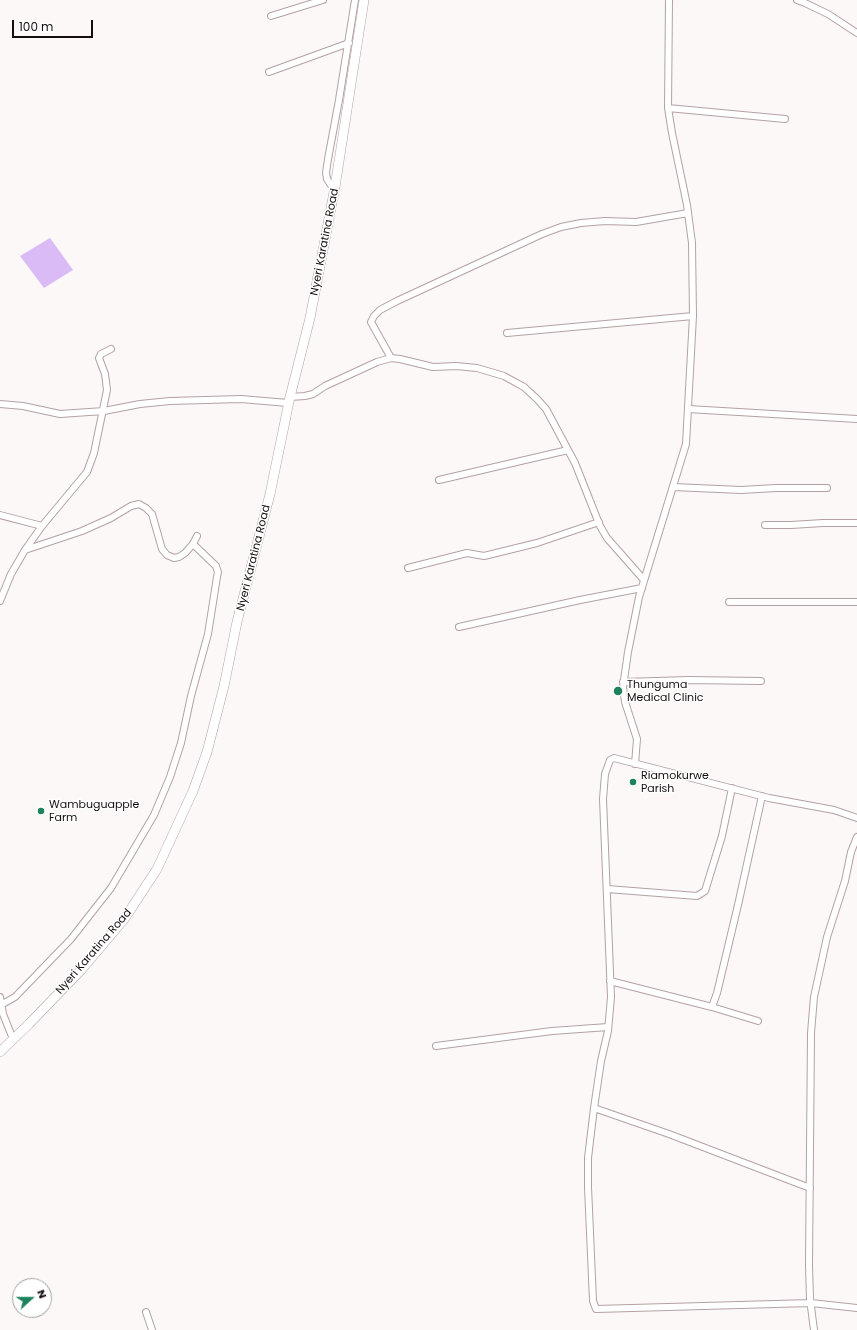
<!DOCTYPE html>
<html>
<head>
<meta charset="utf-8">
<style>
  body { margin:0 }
  #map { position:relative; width:857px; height:1330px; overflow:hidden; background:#fcf8f8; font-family:Poppins,sans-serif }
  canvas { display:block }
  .north { position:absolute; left:12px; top:1278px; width:40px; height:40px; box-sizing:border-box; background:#fff; border:1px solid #a19f9f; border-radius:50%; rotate:69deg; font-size:11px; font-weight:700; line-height:16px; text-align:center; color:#150e0f }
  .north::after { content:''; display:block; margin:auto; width:14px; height:18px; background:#1d835e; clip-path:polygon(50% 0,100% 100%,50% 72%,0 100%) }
  .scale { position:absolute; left:12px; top:20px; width:81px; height:18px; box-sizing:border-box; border:2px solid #150e0f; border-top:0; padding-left:5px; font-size:12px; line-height:14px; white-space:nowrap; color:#150e0f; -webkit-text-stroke:3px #fff; paint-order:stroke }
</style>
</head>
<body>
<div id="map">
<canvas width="857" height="1330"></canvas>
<div class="north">N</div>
<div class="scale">100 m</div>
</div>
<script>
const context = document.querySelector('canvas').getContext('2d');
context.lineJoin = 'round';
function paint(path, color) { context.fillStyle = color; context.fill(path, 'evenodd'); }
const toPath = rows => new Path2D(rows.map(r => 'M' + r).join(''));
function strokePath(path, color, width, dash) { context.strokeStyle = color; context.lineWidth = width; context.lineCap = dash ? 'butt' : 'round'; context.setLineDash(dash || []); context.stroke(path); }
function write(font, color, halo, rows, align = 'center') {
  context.font = font + ' Poppins,sans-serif'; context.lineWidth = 3; context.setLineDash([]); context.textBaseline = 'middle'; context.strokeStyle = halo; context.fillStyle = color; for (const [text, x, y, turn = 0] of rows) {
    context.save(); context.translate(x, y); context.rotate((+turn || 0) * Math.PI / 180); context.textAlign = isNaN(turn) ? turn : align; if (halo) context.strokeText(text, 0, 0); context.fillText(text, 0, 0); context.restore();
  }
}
paint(toPath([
  [50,238,73,270,44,288,20,256]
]), '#dabbf6');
const minor = toPath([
  [797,0,805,3,828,14,857,33],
  [271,16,323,0],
  [269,72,349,43],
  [668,108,785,119],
  [335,187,331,185,327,179,326,173,328,159,339,100,355,0],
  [507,333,693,316],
  [391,358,371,322,374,316,380,310,397,301,542,234,561,227,581,223,605,221,636,222,688,213],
  [290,397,305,396,313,394,325,386,377,362,391,358,400,359,433,367,456,366,477,368,504,376,513,381,524,387,537,399,546,409,575,463,600,526,607,538,644,580],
  [0,404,23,406,60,414,104,411,140,404,170,401,241,399,288,403],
  [688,409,857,419],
  [439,480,568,450],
  [673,487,741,490,776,488,827,488],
  [0,515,42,526],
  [765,525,791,525,823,523,857,523],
  [25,550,82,531,111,518,131,506,139,504,146,508,152,514,162,549,167,555,174,558,179,557,185,553,193,544,197,536],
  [408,568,467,553,484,556,537,543,599,522],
  [0,601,11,574,25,550,42,526,87,472,94,453,107,390,105,374,99,358,101,354,111,349],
  [729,602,857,602],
  [459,627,580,600,642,588],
  [623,682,688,680,761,681],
  [635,764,637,739,625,702,623,687,628,652,639,597,686,444,693,316,692,243,687,205,672,133,668,108,669,0],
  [857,818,834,810,769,798,614,758,610,760,605,774,603,799,611,997,608,1031,601,1061,594,1108,588,1158,588,1187,593,1301,596,1309,811,1303,857,1308],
  [607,889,697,896,705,891,722,836,732,788],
  [610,981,712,1007,758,1021],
  [0,997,3,1014,13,1039],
  [1,1005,15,997,71,939,111,888,154,815,170,777,181,743,191,696,208,634,217,577,218,572,216,566,193,544],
  [712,1007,717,993,738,905,762,796],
  [436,1046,552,1031,608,1027],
  [594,1108,669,1134,810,1188],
  [146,1312,152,1330],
  [814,1330,810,1299,809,1265,811,1033,814,997,827,937,845,881,851,852,857,837]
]);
const highway = toPath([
  [0,1052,29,1024,81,970,125,918,157,869,193,791,207,752,224,686,237,622,270,494,290,397,310,318,335,187,364,0]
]);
strokePath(minor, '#b4a1a3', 8);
strokePath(highway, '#b4a1a3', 10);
strokePath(minor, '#fff', 6);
strokePath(highway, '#fff', 9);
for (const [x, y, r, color] of [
  [618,691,5,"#1d835e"],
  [633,782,4,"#1d835e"],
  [41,811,4,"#1d835e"]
]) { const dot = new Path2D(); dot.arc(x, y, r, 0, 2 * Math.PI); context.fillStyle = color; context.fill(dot); strokePath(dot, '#fff', 1.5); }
write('11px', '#150e0f', '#fff', [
  ["Nyeri Karatina Road",325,242,-79],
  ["Nyeri Karatina Road",254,558,-76],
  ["Nyeri Karatina Road",94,952,-49]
]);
write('11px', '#150e0f', '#fff', [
  ["Thunguma",627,685],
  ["Medical Clinic",627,698],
  ["Riamokurwe",641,776],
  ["Parish",641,789],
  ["Wambuguapple",49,805],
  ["Farm",49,818]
], 'left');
</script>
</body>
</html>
